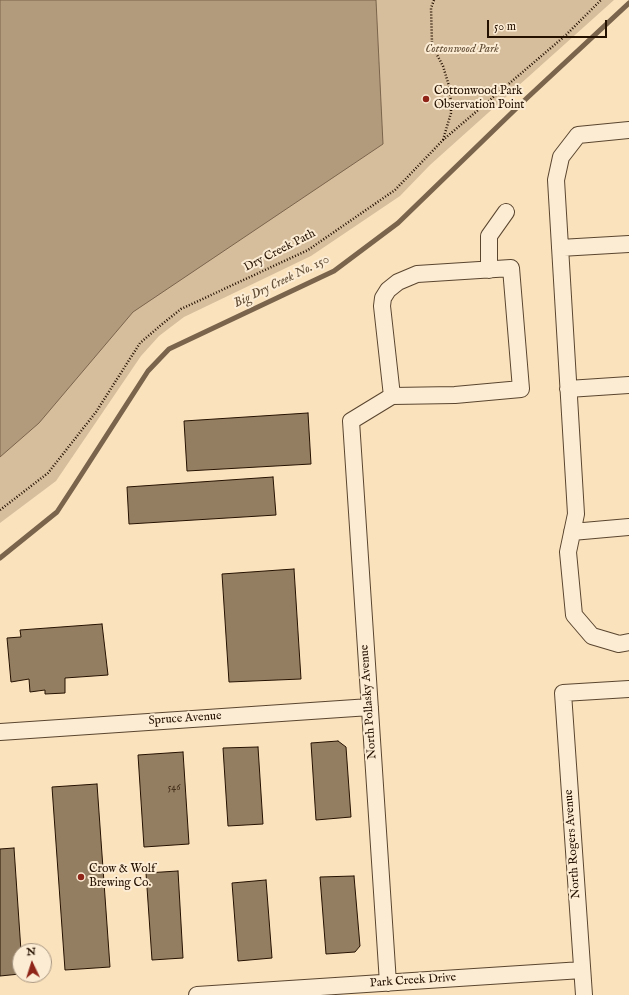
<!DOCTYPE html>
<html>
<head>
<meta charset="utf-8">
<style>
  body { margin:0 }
  #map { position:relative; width:629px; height:995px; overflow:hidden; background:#fae2bd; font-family:"IM FELL English",serif }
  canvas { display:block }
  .north { position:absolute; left:12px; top:943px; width:40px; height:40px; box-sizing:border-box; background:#fcecd4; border:1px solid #a6947f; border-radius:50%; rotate:356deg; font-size:11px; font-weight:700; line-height:16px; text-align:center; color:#251100 }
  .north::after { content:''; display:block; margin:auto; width:14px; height:18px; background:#8f2418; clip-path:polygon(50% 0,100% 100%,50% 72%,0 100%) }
  .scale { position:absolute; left:487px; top:20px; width:120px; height:18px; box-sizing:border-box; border:2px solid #251100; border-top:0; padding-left:5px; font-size:12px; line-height:14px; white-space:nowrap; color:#251100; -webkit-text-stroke:3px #fcecd4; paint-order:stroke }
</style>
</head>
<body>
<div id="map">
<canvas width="629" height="995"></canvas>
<div class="north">N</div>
<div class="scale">50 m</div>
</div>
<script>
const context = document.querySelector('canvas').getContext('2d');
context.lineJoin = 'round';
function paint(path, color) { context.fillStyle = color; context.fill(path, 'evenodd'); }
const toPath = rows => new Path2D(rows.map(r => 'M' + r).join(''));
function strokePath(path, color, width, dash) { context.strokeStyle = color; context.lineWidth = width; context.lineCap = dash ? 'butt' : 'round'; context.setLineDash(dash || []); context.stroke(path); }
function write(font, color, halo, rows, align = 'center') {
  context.font = font + ' "IM FELL English",serif'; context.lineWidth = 4; context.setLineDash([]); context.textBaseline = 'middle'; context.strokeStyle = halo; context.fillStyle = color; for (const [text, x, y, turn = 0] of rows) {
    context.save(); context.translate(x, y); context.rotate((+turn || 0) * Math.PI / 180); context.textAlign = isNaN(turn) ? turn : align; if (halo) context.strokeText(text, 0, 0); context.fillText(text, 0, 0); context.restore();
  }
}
paint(toPath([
  [0,0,614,0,430,165,400,196,311,256,184,317,159,336,141,356,56,481,0,523]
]), '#d6be9d');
const water = toPath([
  [0,0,376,0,383,144,133,312,39,423,0,457,0,0]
]);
paint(water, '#b29b7d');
strokePath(water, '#7a644b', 1);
strokePath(toPath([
  [0,558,57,512,74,486,148,371,169,349,334,271,398,223,527,98,629,3]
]), '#7a644b', 5);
const building = toPath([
  [308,413,311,464,187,471,184,421,308,413],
  [273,477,276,515,129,524,127,487,273,477],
  [294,569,301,679,229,682,222,574,294,569],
  [102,624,108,675,65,678,65,693,45,694,45,690,30,692,29,679,11,682,7,638,21,637,20,630,102,624],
  [338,741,346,747,351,817,316,820,311,743,338,741],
  [258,747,263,824,228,826,223,748,258,747],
  [183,752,189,844,144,847,138,755,183,752],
  [97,784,110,967,65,970,52,787,97,784],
  [14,848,21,951,20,951,20,974,0,976,0,849,14,848],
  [178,871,183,958,152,960,146,873,178,871],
  [354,876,360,946,355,952,326,954,320,877,354,876],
  [266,880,272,958,238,961,232,883,266,880]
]);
paint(building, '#947e62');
strokePath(building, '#251100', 1);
const minor = toPath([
  [629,130,578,135,561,157,556,180,576,514,568,552,574,615,592,636,619,644,629,642],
  [560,248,629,244],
  [489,270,489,236,506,212],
  [568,389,629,385],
  [572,532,629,527],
  [0,732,370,707],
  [388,983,351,421,392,396,455,395,521,389,511,268,417,274,398,282,388,290,383,298,382,306,392,396],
  [197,995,582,970],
  [584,995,563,693,629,689]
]);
strokePath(minor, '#5a452f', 18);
strokePath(toPath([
  [434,0,431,8,432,43,436,53,443,66,449,86,451,102,451,113,443,140],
  [0,510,48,473,96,412,140,343,161,325,181,309,308,250,395,190,443,140,566,35,601,0]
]), '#251100', 2.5, [1, 2]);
strokePath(minor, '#fcecd4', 16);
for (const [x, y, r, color] of [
  [426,99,4,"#8f2418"],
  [81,877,4,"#8f2418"]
]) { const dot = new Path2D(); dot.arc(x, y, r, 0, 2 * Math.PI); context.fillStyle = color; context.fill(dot); strokePath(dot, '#fcecd4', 1.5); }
write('10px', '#412c18', null, [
  ["546",174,788]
]);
write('italic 12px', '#634e37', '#fcecd4', [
  ["Cottonwood Park",462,50]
]);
write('12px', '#251100', '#fcecd4', [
  ["Cottonwood Park",434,92],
  ["Observation Point",434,106],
  ["Crow & Wolf",89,870],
  ["Brewing Co.",89,884]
], 'left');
write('12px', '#251100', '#fcecd4', [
  ["Dry Creek Path",280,251,-27],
  ["North Pollasky Avenue",369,702,-94],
  ["Spruce Avenue",185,719,-4],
  ["North Rogers Avenue",573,844,-94],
  ["Park Creek Drive",413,981,-4]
]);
write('italic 13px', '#644f38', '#fcecd4', [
  ["Big Dry Creek No. 150",282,282,-26]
]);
</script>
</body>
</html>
